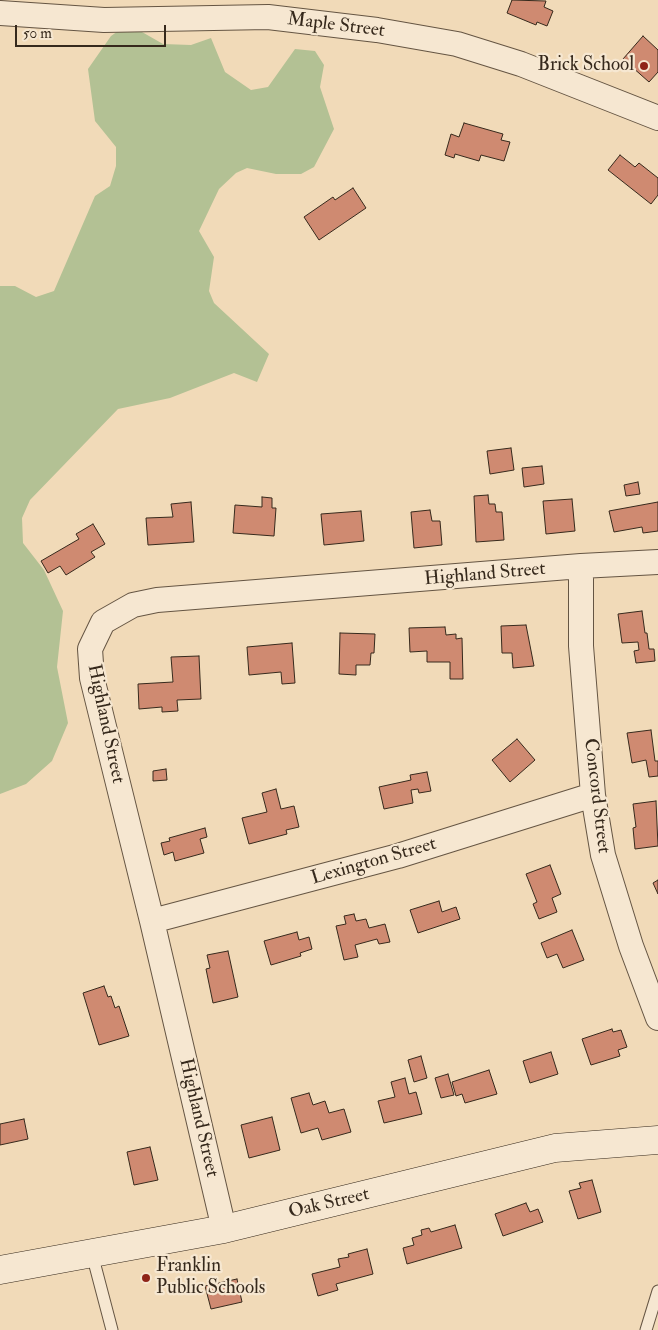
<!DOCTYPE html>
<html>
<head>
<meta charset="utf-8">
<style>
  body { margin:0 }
  #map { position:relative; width:658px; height:1330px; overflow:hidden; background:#f1dab8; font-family:"IM FELL Double Pica",serif }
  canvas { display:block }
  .scale { position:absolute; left:15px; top:25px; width:151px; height:22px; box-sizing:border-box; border:2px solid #36291c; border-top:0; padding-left:6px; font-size:15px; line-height:18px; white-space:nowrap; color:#36291c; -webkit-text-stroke:4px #f6e7d1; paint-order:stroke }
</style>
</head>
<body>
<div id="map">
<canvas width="658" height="1330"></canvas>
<div class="scale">50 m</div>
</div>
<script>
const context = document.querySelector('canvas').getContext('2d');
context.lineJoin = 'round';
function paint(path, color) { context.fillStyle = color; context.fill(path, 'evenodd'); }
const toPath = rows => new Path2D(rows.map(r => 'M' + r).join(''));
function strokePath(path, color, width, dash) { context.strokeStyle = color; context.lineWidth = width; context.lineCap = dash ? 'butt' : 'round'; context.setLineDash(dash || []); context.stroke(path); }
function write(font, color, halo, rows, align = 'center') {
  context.font = font + ' "IM FELL Double Pica",serif'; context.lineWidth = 4.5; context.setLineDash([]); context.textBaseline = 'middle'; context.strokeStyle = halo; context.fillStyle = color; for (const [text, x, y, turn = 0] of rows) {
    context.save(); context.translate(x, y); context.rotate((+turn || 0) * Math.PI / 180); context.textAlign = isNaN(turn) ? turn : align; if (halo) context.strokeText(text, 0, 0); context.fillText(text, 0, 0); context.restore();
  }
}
paint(toPath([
  [128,24,163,44,191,45,211,38,225,72,251,90,268,87,295,49,315,51,324,65,320,87,334,129,314,167,301,174,276,174,247,168,236,173,219,189,199,231,214,257,209,291,214,303,269,354,257,382,234,373,170,398,118,409,30,500,22,518,23,543,44,570,63,611,57,667,68,723,52,761,26,784,0,794,0,286,15,286,36,297,54,291,95,196,110,186,116,166,116,147,95,121,88,69,111,36]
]), '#b3c194');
const building = toPath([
  [512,0,546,1,544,7,553,11,547,26,537,22,536,25,507,13,512,0],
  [643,36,658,50,658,72,649,82,623,59,643,36],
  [464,123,503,134,501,140,510,142,504,161,481,155,479,161,455,154,454,158,445,155,451,134,459,137,464,123],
  [620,155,635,167,639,163,658,178,658,195,651,204,608,170,620,155],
  [353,188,366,208,319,240,304,217,333,197,335,200,353,188],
  [511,448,514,470,490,474,487,451,511,448],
  [542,466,544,484,524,487,522,468,542,466],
  [638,482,640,494,626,496,624,485,638,482],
  [488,495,489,504,495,504,496,512,502,512,504,540,476,542,474,496,488,495],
  [262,497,272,498,272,508,276,508,274,536,233,533,235,505,262,507,262,497],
  [572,499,575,531,546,534,543,501,572,499],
  [191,502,194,542,148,545,146,518,173,517,171,504,191,502],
  [658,502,658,531,643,533,642,527,614,532,609,511,658,502],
  [430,510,432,521,440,521,442,545,414,548,411,512,430,510],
  [361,511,364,541,324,545,321,514,361,511],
  [93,524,105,544,91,552,95,557,66,575,60,566,48,573,41,561,79,539,76,534,93,524],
  [642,611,645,633,647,633,649,649,654,649,655,661,636,663,634,651,639,650,638,642,622,643,618,614,642,611],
  [526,625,534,666,513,668,512,653,502,653,501,626,526,625],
  [445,627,446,635,456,634,456,639,462,638,463,679,450,679,450,662,427,662,427,651,410,652,409,628,445,627],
  [340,633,375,634,374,653,371,653,370,665,356,665,356,675,339,674,340,633],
  [292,643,295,683,282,684,281,672,249,675,247,647,292,643],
  [199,656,201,699,177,700,178,711,162,712,162,707,139,709,138,684,173,682,171,657,199,656],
  [651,730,655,761,658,761,658,776,649,777,646,760,632,763,627,733,651,730],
  [517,739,535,760,510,782,492,760,517,739],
  [166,769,167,780,153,781,153,771,166,769],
  [427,772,431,791,419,793,418,789,411,790,413,803,384,809,379,787,411,780,410,775,427,772],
  [276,789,281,809,294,806,299,827,286,830,287,834,249,844,242,818,267,812,262,793,276,789],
  [656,801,658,846,635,849,633,828,636,827,633,804,656,801],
  [205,828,207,837,200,839,204,853,175,861,173,852,164,855,161,843,170,841,169,838,205,828],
  [550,865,561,894,552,898,557,912,539,919,533,904,537,902,526,874,550,865],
  [658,880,658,894,653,883,658,880],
  [439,901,442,912,456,907,460,919,418,933,410,910,439,901],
  [354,914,356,921,366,919,369,928,385,924,390,942,379,944,377,939,355,945,358,957,344,960,336,926,346,924,344,916,354,914],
  [572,930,584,960,563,968,557,954,547,958,541,943,572,930],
  [297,932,299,940,309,937,312,949,300,953,301,956,271,965,264,941,297,932],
  [228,951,238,997,213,1003,206,969,210,968,207,955,228,951],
  [104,986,108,997,111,996,115,1008,119,1006,129,1036,99,1045,83,993,104,986],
  [612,1029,613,1032,621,1030,627,1047,618,1050,620,1056,591,1065,582,1039,612,1029],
  [551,1052,558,1074,530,1083,523,1061,551,1052],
  [421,1056,427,1078,414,1082,408,1060,421,1056],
  [489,1070,497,1094,465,1103,462,1094,456,1096,452,1082,489,1070],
  [448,1074,454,1095,441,1098,435,1078,448,1074],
  [405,1078,409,1094,416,1092,422,1114,384,1123,378,1101,395,1097,391,1082,405,1078],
  [309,1093,313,1105,325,1101,329,1113,344,1109,351,1132,322,1140,318,1128,301,1133,291,1098,309,1093],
  [272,1117,280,1150,249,1158,241,1125,272,1117],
  [24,1119,28,1139,0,1145,0,1124,24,1119],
  [150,1147,158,1180,134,1185,127,1152,150,1147],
  [592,1180,601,1212,578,1219,569,1191,581,1188,579,1183,592,1180],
  [526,1203,530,1212,538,1209,543,1222,503,1236,495,1214,526,1203],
  [455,1225,462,1248,407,1264,403,1248,414,1245,412,1238,422,1235,421,1230,429,1228,431,1232,455,1225],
  [367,1249,373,1274,336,1284,338,1290,318,1296,312,1274,340,1267,338,1259,349,1257,348,1254,367,1249],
  [237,1279,242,1302,211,1309,205,1286,237,1279]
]);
paint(building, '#cf8a71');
strokePath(building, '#36291c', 1);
const lane = toPath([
  [92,1254,112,1330],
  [646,1330,658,1291]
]);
const street = toPath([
  [0,13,104,20,268,17,377,30,457,44,521,64,658,118],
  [581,566,581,646,593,795,603,855,631,946,658,1018],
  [152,921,398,856,593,795],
  [224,1229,152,921,92,678,90,649,103,622,133,605,157,600,581,566,658,562]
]);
const secondary = toPath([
  [0,1270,224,1229,555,1148,658,1140]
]);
strokePath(lane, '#655543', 13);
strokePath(street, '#655543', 26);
strokePath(secondary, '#36291c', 29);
strokePath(lane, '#f6e7d1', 11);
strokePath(street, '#f6e7d1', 24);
strokePath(secondary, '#f6e7d1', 28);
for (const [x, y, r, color] of [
  [644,66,5,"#8f2418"],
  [146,1278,5,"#8f2418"]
]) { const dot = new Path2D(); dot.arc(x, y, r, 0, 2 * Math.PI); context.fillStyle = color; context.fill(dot); strokePath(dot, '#f6e7d1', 2); }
write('19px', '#36291c', '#f6e7d1', [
  ["Maple Street",336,26,7],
  ["Highland Street",485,575,-5],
  ["Highland Street",105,724,78],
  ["Concord Street",596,796,83],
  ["Lexington Street",374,862,-16],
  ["Highland Street",198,1118,77],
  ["Oak Street",329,1204,-13]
]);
write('19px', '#36291c', '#f6e7d1', [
  ["Brick School",634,66],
  ["Franklin",156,1267,"left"],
  ["Public Schools",156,1289,"left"]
], 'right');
</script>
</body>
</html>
